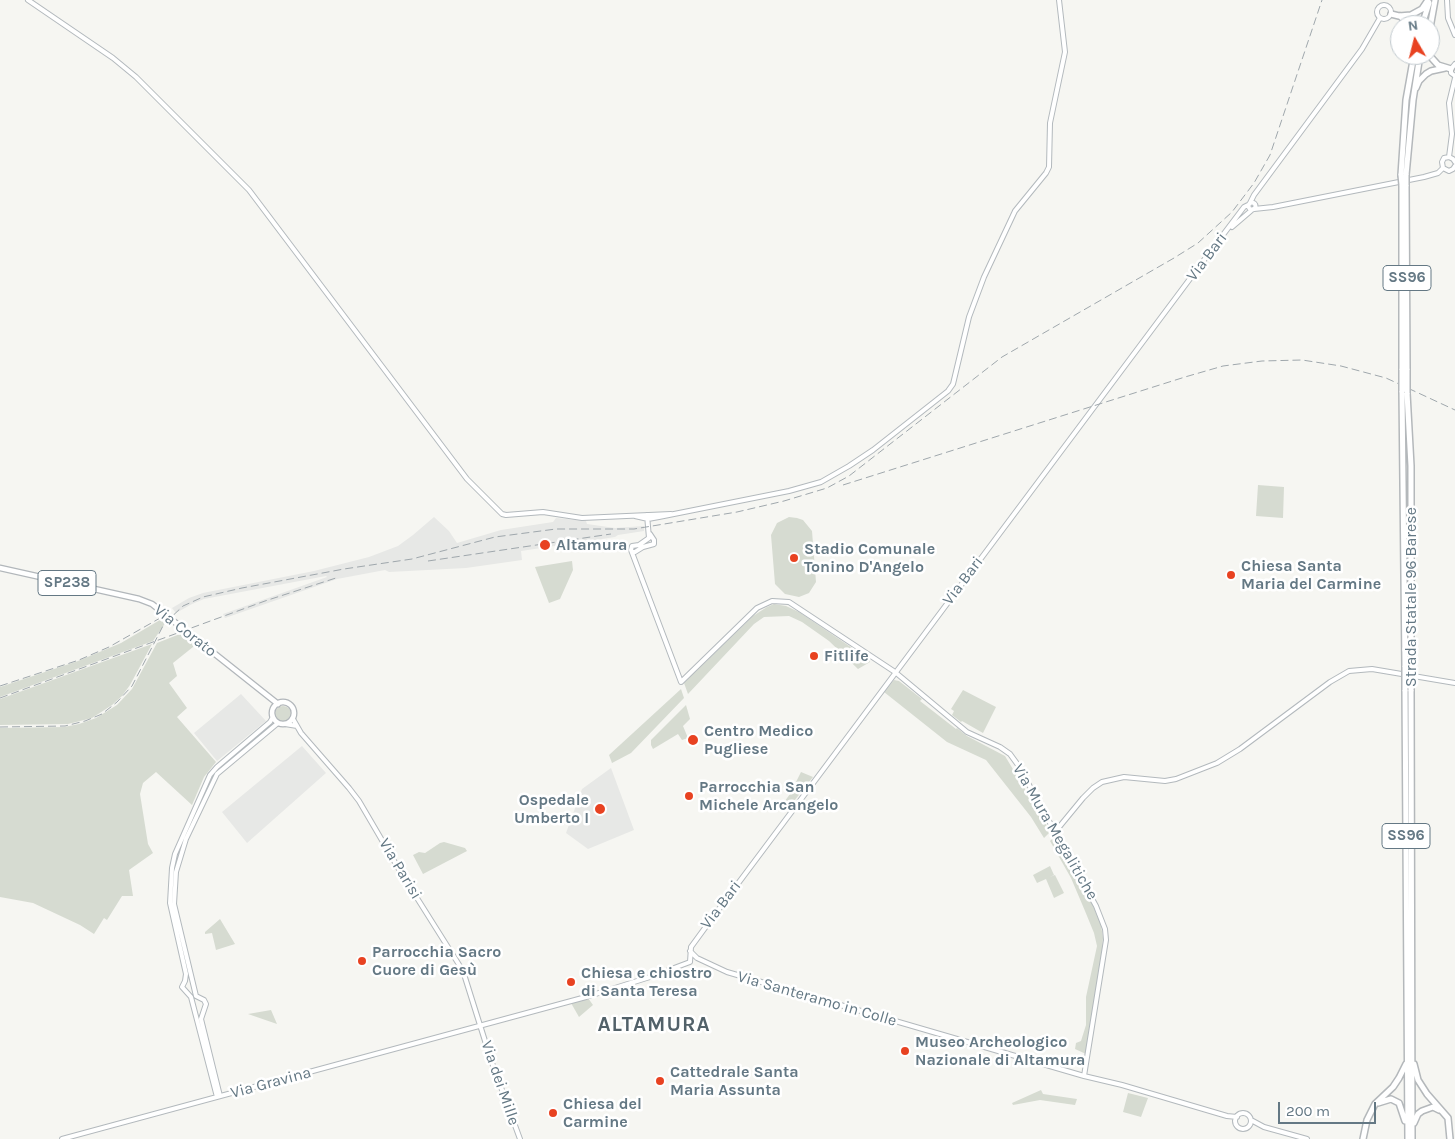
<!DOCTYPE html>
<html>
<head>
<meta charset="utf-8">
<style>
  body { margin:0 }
  #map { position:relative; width:1455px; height:1139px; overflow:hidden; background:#f6f6f2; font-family:Karla,sans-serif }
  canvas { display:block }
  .north { position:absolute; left:1390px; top:15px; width:50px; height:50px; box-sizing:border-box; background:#fff; border:1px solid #c1c9ce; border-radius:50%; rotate:352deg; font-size:14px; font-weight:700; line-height:20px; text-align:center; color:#647884 }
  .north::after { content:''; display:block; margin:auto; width:18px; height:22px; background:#e84221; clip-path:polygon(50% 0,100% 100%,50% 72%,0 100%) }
  .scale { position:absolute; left:1278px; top:1102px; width:98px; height:22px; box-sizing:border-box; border:2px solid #647884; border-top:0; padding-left:6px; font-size:15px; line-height:18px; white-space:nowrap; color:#647884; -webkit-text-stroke:4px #fff; paint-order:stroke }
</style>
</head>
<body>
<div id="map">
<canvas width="1455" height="1139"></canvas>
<div class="north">N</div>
<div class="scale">200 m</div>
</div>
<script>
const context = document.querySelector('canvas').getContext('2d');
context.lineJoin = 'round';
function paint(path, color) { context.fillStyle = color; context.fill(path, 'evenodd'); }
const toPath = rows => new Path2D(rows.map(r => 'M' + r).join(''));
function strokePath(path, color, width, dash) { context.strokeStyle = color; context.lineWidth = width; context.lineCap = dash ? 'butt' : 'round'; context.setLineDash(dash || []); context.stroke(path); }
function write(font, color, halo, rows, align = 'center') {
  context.font = font + ' Karla,sans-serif'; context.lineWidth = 5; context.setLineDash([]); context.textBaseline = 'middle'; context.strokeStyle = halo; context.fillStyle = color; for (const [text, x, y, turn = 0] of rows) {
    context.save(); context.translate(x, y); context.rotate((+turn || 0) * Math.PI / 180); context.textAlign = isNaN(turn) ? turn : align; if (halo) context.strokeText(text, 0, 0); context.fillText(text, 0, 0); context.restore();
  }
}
paint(toPath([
  [434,517,449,531,457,543,501,530,553,522,556,518,586,521,587,524,615,528,644,526,644,531,618,535,615,537,521,551,522,560,466,568,389,572,385,570,337,579,225,618,223,614,327,577,326,576,204,599,192,604,176,613,172,608,189,598,203,593,314,571,369,557,398,546,413,535],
  [241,694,266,721,217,761,194,733],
  [302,746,326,773,247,843,222,812],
  [611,768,634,830,588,849,566,833,582,789]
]), '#e7e8e6');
paint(toPath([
  [1258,485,1284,487,1283,518,1256,516],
  [789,517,797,518,803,520,812,531,816,582,809,593,799,597,785,594,775,584,771,535,777,523],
  [572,561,573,570,560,599,549,603,535,567],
  [774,604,786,606,799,612,870,660,870,662,858,669,829,641,802,622,789,616,764,617,754,624,688,694,684,683,753,616,767,607],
  [165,617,168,619,153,641,0,697,0,687,78,661,121,643],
  [185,632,198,643,173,663,177,676,169,683,187,708,177,717,216,762,204,777,192,805,156,772,143,783,140,794,148,844,153,853,129,870,133,896,122,896,107,920,104,918,94,934,80,925,33,903,0,897,0,728,64,727,79,724,96,718,117,705,132,689,157,643],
  [152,644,130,685,122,696,112,705,92,718,68,724,0,725,0,699],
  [894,680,899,681,922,699,920,701,956,729,957,728,967,736,1005,756,1049,829,1049,833,1044,838,1031,817,986,760,947,742,884,692],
  [681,689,684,698,631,753,612,763,609,755],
  [963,690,996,707,983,733,962,721,961,722,952,715,954,711,951,709],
  [686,705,690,719,683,726,688,738,682,740,678,734,653,749,651,745,651,740],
  '275 714a8 8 0 1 1 16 0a8 8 0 1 1-16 0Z',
  [801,772,813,777,787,810,782,805,790,794],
  [1053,838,1056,838,1092,903,1101,925,1103,938,1102,952,1086,1054,1075,1049,1076,1043,1081,1041,1086,1025,1086,997,1097,946,1094,933,1085,911,1071,878,1050,841],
  [444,842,465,848,467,851,423,874,413,855,419,852,425,853,440,843],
  [1050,866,1054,875,1050,877,1055,875,1064,893,1054,898,1046,879,1037,883,1033,875],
  [220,919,235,944,216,950,212,933,205,934,205,932],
  [588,998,593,1005,579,1017,571,1003],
  [271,1010,277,1024,248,1014],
  [1041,1090,1043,1094,1077,1099,1075,1105,1040,1100,1013,1105,1012,1103],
  [1128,1093,1148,1098,1141,1117,1123,1112]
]), '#d6dbd1');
const secondary = toPath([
  [28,0,113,58,136,77,249,190,467,479,502,514,506,515,543,512,582,518,671,514],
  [1447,0,1448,18,1455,35],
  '1377 12a7 7 0 1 1 14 0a7 7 0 1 1-14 0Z',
  [1455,64,1451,69,1451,73,1455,76],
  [1449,157,1452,134,1449,103,1455,78],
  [1449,157,1444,158,1442,162,1443,168,1449,171,1453,169,1455,166],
  [1449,157,1453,159,1455,162],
  '1248.5 206a3.5 3.5 0 1 1 7 0a3.5 3.5 0 1 1-7 0Z',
  [1250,203,1254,195,1362,49,1380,18],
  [1254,209,1273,207,1424,177,1438,173,1443,168],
  [1232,227,1253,209],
  [647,515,649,538,639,545,632,546,631,550,681,682,757,608,772,601,789,602,895,672,967,732,1000,747,1010,754,1018,765,1096,906,1105,929,1106,940,1084,1076],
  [635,516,648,519,659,517,789,491,821,482,849,466,873,450,948,391,953,384,969,317,984,277,1015,211,1046,173,1049,167,1050,123,1065,52,1059,0],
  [632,552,635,552,643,547,654,544,654,540,650,534],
  [293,719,301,733,349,788,359,801,400,871,463,971,491,1060,520,1139],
  [285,724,297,726],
  [1055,832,1083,798,1093,788,1102,782,1124,777,1165,781,1176,779,1217,763,1240,749,1330,682,1349,671,1372,669,1455,683],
  [690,951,697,958,727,972,1084,1076,1122,1085,1227,1116,1237,1117],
  [220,1096,201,1019,206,1004,204,1000,196,996,174,904,176,872,186,839,217,774,278,723],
  [217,1097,191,997,182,987,185,981,186,974,170,903,172,868,175,854,210,775,217,767,270,722,273,717],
  '1235 1121a8 8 0 1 1 16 0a8 8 0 1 1-16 0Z',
  [1251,1120,1264,1127,1307,1139],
  [62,1139,586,997,650,977,690,962,691,947,710,921,1204,260,1244,207,1248,205]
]);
const primary = toPath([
  [0,568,139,599,152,604,278,704],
  '272 713a11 11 0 1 1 22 0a11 11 0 1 1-22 0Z'
]);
const highway = toPath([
  [1391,14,1399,16,1411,15,1422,9,1428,0],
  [1400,16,1409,25],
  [1422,25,1429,3],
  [1430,28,1435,0],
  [1429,55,1438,65,1451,69],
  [1416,88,1419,81,1426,74,1431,71,1445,68],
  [1401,175,1406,100,1414,55],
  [1406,175,1413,100,1420,55],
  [1402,185,1402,370],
  [1406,185,1407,370],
  [1402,391,1405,667],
  [1407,393,1411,466,1411,668],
  [1405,690,1408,1139],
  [1411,690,1412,1139],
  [1414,1064,1418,1080,1427,1094,1448,1118,1450,1139],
  [1378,1103,1391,1099,1399,1103,1405,1121],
  [1414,1123,1418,1114,1422,1111,1433,1107,1439,1110],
  [1363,1139,1367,1120,1375,1104,1393,1087,1399,1078,1406,1064]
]);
strokePath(secondary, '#b3b9bd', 6);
strokePath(primary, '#b2b7bb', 7);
strokePath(highway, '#b4b8bb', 8);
strokePath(secondary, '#fff', 4);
strokePath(primary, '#fff', 4.5);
strokePath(highway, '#fff', 5);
strokePath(toPath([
  [843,485,1185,377,1223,366,1262,361,1302,360,1341,366,1386,378,1455,410],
  [428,561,611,534],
  [0,686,79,660,109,647,169,613],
  [0,698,265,601,339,577],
  [0,727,65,726,85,721,102,714,117,702,132,686,164,624,183,606,203,597,242,588,344,569,412,559,495,537,556,529,634,529,737,512,784,501,827,488,849,476,1002,357,1174,258,1198,243,1232,212,1254,183,1270,155,1322,0]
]), '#9fa7ac', 1, [8, 4]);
const highwayBridge = toPath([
  [1401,175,1402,185],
  [1406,175,1406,185],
  [1402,391,1402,370],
  [1407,393,1407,370],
  [1405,667,1405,690],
  [1411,668,1411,690]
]);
strokePath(highwayBridge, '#b4b8bb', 8, []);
strokePath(highwayBridge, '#fff', 5);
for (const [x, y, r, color] of [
  [545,545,6,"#e84221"],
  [794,558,5,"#e84221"],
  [1231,575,5,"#e84221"],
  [814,656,5,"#e84221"],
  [693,740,6,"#e84221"],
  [689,796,5,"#e84221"],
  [600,809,6,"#e84221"],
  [362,961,5,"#e84221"],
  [571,982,5,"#e84221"],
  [905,1051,5,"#e84221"],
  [660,1081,5,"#e84221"],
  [553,1113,5,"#e84221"]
]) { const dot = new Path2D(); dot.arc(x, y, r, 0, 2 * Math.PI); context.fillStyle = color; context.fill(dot); strokePath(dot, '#fff', 2); }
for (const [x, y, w] of [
  [1407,278,48],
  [67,583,58],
  [1406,836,48]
]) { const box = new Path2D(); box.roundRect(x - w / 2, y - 12.5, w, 25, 4); context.fillStyle = '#fff'; context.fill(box); strokePath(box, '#647884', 1); }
write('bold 15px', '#647884', null, [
  ["SS96",1407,278],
  ["SP238",67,583],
  ["SS96",1406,836]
]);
write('16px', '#647884', '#fff', [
  ["Via Bari",1207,257,-53],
  ["Via Bari",963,581,-53],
  ["Strada Statale 96 Barese",1411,597,-90],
  ["Via Corato",185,631,38],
  ["Via Mura Megalitiche",1055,832,60],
  ["Via Parisi",400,869,59],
  ["Via Bari",721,905,-53],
  ["Via Santeramo in Colle",817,999,16],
  ["Via Gravina",271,1083,-15],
  ["Via dei Mille",500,1083,71]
]);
write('bold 16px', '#647884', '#fff', [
  ["Altamura",556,545],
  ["Stadio Comunale",804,549],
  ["Tonino D'Angelo",804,567],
  ["Chiesa Santa",1241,566],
  ["Maria del Carmine",1241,584],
  ["Fitlife",824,656],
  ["Centro Medico",704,731],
  ["Pugliese",704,749],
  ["Parrocchia San",699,787],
  ["Michele Arcangelo",699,805],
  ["Ospedale",589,800,"right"],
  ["Umberto I",589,818,"right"],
  ["Parrocchia Sacro",372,952],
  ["Cuore di Gesù",372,970],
  ["Chiesa e chiostro",581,973],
  ["di Santa Teresa",581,991],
  ["Museo Archeologico",915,1042],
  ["Nazionale di Altamura",915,1060],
  ["Cattedrale Santa",670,1072],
  ["Maria Assunta",670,1090],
  ["Chiesa del",563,1104],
  ["Carmine",563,1122]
], 'left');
context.letterSpacing = '1px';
write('bold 21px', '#526169', '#fff', [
  ["ALTAMURA",654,1025]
]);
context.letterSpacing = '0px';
</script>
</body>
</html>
